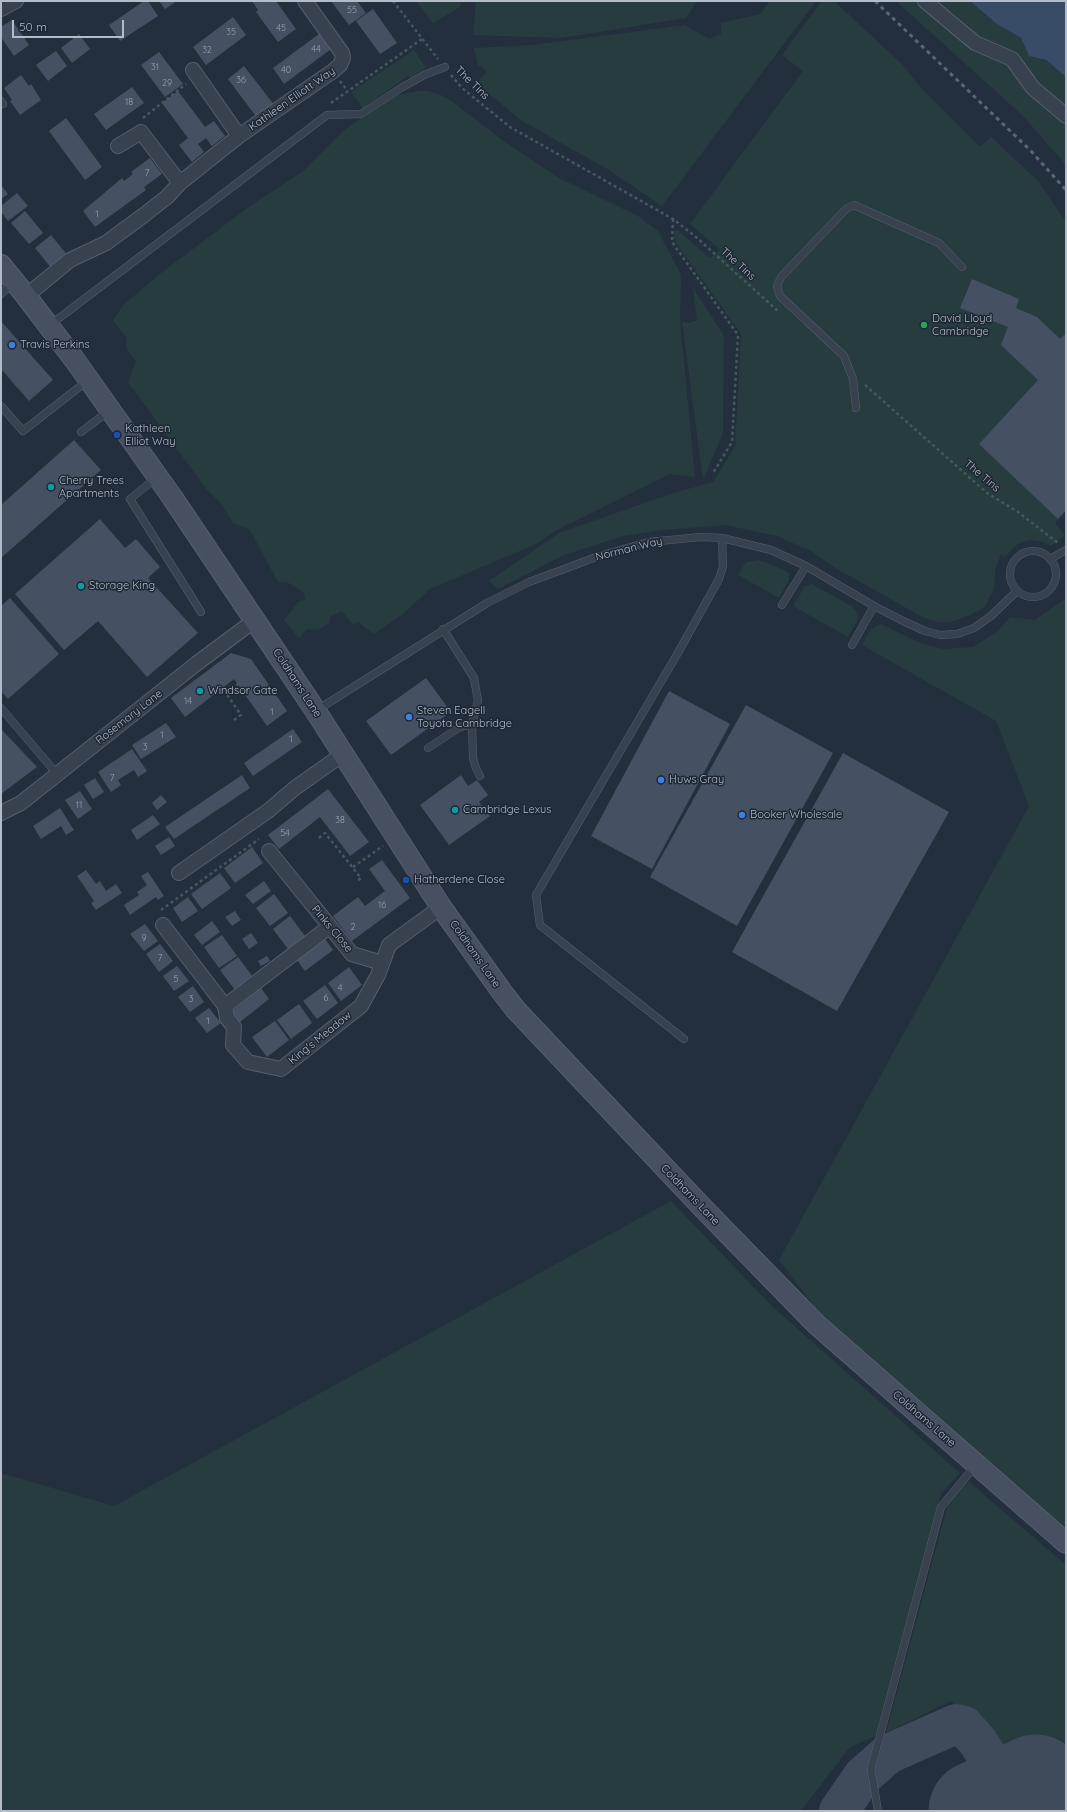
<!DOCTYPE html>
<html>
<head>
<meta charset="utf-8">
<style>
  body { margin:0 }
  #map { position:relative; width:1067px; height:1812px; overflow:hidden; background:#242f3e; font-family:Quicksand,sans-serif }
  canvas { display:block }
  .frame { position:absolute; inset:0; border:2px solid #b4bcc9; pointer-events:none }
  .scale { position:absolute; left:12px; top:20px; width:112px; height:18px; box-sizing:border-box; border:2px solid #b4bcc9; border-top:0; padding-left:5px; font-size:12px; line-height:14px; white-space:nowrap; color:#b4bcc9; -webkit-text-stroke:3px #1d2633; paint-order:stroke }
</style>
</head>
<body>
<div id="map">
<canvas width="1067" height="1812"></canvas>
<div class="frame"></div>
<div class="scale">50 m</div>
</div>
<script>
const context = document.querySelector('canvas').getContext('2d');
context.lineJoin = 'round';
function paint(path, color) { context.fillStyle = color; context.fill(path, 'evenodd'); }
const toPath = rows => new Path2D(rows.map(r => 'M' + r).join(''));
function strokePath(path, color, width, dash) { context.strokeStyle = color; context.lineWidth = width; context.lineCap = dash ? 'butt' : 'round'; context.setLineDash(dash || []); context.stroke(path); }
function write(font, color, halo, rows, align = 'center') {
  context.font = font + ' Quicksand,sans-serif'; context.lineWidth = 3; context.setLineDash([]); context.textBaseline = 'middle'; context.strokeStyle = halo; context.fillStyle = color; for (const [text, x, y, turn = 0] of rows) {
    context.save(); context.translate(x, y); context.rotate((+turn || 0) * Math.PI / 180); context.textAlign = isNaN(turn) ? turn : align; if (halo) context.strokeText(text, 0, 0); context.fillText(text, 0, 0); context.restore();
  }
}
paint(toPath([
  [416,1,461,1,460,7,433,23],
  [476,1,697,1,686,18,561,38,473,35],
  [770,1,816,1,662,206,609,170,522,121,477,84,487,71,478,65,474,48,532,45,685,25,710,39,721,34,721,23,760,14],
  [822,1,834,1,902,64,922,89,980,147,991,137,1039,182,1066,222,1066,510,1055,523,1065,535,1051,546,1043,542,1029,540,1019,543,1004,557,1001,554,995,571,994,589,985,607,970,615,951,622,938,622,924,618,832,566,811,551,777,536,725,525,664,530,623,536,564,555,498,589,489,581,559,533,670,494,713,482,735,446,741,334,676,243,674,236,676,229,710,258,729,242,720,250,690,224,803,71,782,55],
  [896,1,970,1,997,24,1021,38,1029,56,1046,60,1066,77,1066,165,1023,116],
  [414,50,426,68,410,78,408,76,363,108,351,92],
  [418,91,428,91,441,95,453,102,505,142,559,178,638,216,658,231,681,275,680,319,695,477,670,474,557,530,534,545,430,589,404,613,374,634,358,622,353,625,342,611,330,617,330,623,318,630,307,629,299,638,284,620,299,601,305,600,304,593,287,582,278,582,250,530,233,523,220,502,207,490,128,382,136,361,127,349,126,337,113,321,123,305,161,273,250,206,303,171,343,131,392,96],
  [693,288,724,336,723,433,703,480,682,322,689,323,697,320],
  [759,560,782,569,789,573,789,580,779,598,738,575,746,562],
  [812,584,853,607,858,615,857,621,848,637,793,606,805,586],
  [1066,598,1066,1532,906,1399,814,1306,779,1260,1029,806,996,721,862,645,871,629,881,624,920,643,943,649,973,647,998,631,1010,617,1035,620],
  [671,1201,773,1307,960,1473,941,1494,876,1735,849,1748,801,1811,1,1811,1,1473,114,1506],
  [968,1481,1066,1565,1066,1811,1046,1811,1013,1740,998,1747,951,1701,886,1733,946,1511,949,1502]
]), '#263c3f');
paint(toPath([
  [970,1,1066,1,1066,77,1046,60,1029,56,1021,38,997,24]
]), '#394c67');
strokePath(toPath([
  [839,1811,863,1776,888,1754,956,1724,964,1726,979,1743,989,1760,995,1781,993,1811]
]), '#3f4a5a', 40);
strokePath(toPath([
  [979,1811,1036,1785]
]), '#3f4a5a', 101);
paint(toPath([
  [144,1,148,1,158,16,120,41,109,25],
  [159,1,177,1,165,9],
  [252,1,276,1,296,29,278,42,256,12,258,10],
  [331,1,357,1,366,13,349,25],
  [373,9,397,43,380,54,356,21],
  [233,17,246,35,206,65,193,47],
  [12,20,29,45,14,56,1,37,1,27],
  [79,34,90,49,72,63,61,48],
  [319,34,331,49,284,84,273,68],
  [56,51,67,66,48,81,36,65],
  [159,52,183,84,165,97,141,65],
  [244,66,275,106,258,119,228,79],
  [21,75,29,86,31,84,41,100,20,115,10,101,12,100,4,88],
  [132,87,144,103,106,130,94,114],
  [178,91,205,127,214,121,225,136,212,146,206,138,198,144,204,152,192,162,179,145,188,138,162,103],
  [66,118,102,167,85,180,49,131],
  [150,158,162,174,144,187,146,190,95,227,83,211,122,178,124,181,133,174,131,172],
  [1,185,8,194,1,199],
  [17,193,28,206,8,221,1,212,1,206],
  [25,211,43,233,29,244,11,223],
  [51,235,68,256,52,269,35,248],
  [972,279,1019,299,1016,308,1037,317,1060,339,1066,333,1066,478,1065,479,1066,481,1066,510,1058,519,979,444,1038,380,1001,345,1008,327,960,308],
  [1,321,53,380,29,401,1,369],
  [74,440,101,470,1,558,1,505],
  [100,519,125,548,136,539,160,567,148,578,198,633,147,677,98,621,64,650,15,594],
  [10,598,59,654,8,699,1,691,1,606],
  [231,653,251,659,287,711,267,726,234,679,185,717,171,698],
  [426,678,451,712,391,755,366,721],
  [669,691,730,724,652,869,591,836],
  [746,705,833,753,737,926,650,877],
  [166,723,176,737,141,759,132,745],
  [1,729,37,767,1,794],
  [293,729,302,742,253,776,244,763],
  [132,749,147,771,138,777,134,770,118,780,121,785,111,792,98,772],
  [843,753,949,812,837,1011,732,952],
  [242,775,250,788,174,839,165,827],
  [461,775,468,786,477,780,488,795,479,802,490,816,449,845,420,805],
  [95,778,104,792,93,799,84,785],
  [328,789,369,842,350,856,320,817,279,849,268,835],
  [80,791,92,809,78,819,65,800],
  [161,795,167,802,157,810,152,803],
  [60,808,74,830,66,835,61,826,41,839,33,826],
  [153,815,160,824,137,840,131,830],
  [169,837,175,846,161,855,155,846],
  [252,847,263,863,235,883,224,868],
  [382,860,410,898,352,941,333,916,358,897,365,906,385,891,369,869],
  [86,870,96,884,100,881,106,891,116,884,122,893,96,910,91,903,94,901,77,876],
  [148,872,164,896,158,900,156,897,130,915,124,905,139,895,137,892,147,885,141,876],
  [220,873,231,888,202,909,191,894],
  [264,881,271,891,253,904,245,895],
  [274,894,288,913,270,926,256,908],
  [188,897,198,911,182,922,173,908],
  [235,911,241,920,232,926,225,917],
  [290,916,305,936,288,949,273,929],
  [212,921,220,932,202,945,194,935],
  [145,924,158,941,144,951,130,934],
  [251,933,258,943,249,949,242,939],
  [222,935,237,956,219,968,204,947],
  [325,939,333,950,305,971,297,960],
  [160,944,173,961,159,972,146,954],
  [267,956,270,961,261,966,258,961],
  [238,957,253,977,235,990,220,970],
  [177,966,189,981,174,991,163,976],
  [349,967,362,985,341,1001,328,983],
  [325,985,338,1003,317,1019,303,1001],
  [193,986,204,1002,190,1012,178,997],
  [261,988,269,999,240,1022,232,1011],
  [299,1004,312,1023,291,1039,277,1020],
  [209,1008,221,1023,207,1033,195,1018],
  [275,1021,289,1040,267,1057,252,1037]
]), '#455162');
const lane = toPath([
  [1,101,3,104],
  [1,294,14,282],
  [50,325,327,115,361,114,401,88,426,74,445,67],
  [1,406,23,431,87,381],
  [856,408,853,379,844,356,780,296,777,286,781,277,846,209,854,205,939,243,962,267],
  [81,432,109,411],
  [156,478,130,499,201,612],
  '1010 574a23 23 0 1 1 46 0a23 23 0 1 1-46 0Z',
  [1050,559,1066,550],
  [782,605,806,566],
  [852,645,874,606],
  [1,708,57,774],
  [317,710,487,603,529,582,567,568,596,557,648,542,701,537,722,538,771,550,806,566,874,606,905,622,925,631,940,635,957,634,974,628,991,616,1017,591],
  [472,724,473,758,476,768,480,776],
  [428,748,460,727,472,724,478,701,474,678,443,629],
  [684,1039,540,925,536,895,679,651,719,579,723,566,722,538],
  [878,1811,871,1769,941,1507,975,1466]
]);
const street = toPath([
  [925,1,975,43,1012,59,1033,88,1066,116],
  [1,9,16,1],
  [193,70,239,136],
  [118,146,141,132,180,183],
  [26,296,70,260,106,243,144,215,167,197,180,183,239,136,333,71,340,65,343,58,342,53,305,1],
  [1,813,21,803,196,664,255,620],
  [269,851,352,954,382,963],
  [179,873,268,811,295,788,343,754],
  [163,925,225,1006,329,927],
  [225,1006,227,1018,234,1027,233,1045,248,1062,281,1069,361,1006,378,975,389,945,441,907]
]);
const secondary = toPath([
  [1,265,26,296,74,359,172,497,315,710,441,907,502,992,516,1010,701,1206,816,1324,1066,1543]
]);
strokePath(lane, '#565f6c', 8);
strokePath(street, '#565f6c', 16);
strokePath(secondary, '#565f6c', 22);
strokePath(toPath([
  [393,1,438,59],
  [451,75,462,88,510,127,673,219,696,237,779,312],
  [340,81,347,90],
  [331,103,422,39],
  [143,118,186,84],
  [673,219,672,242,738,335,732,442,713,473],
  [865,385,987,493,1018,512,1058,543],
  [234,720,241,715,226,693,238,684],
  [319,838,325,833,361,878,356,882],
  [353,867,383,846],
  [161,910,259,839]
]), '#44595c', 2.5, [3, 3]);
strokePath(lane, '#38414e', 7);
strokePath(street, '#38414e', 14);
strokePath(secondary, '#465061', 20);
strokePath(toPath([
  [875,1,1030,150,1066,190]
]), '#5a6575', 3, [4, 4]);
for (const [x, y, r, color] of [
  [924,325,4,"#2e9e5b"],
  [12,345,4,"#3f7fe0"],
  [117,435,4,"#1a4fb4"],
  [51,487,4,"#0f9aa8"],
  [81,586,4,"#0f9aa8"],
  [200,691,4,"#0f9aa8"],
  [409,717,4,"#3f7fe0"],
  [661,780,4,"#3f7fe0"],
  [455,810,4,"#0f9aa8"],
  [742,815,4,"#3f7fe0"],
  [406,880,4,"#1a4fb4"]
]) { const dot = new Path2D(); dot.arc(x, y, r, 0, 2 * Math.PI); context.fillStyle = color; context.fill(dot); strokePath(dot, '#1d2633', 1.5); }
write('9px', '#98a1af', null, [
  ["55",352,10],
  ["45",281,28],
  ["35",231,32],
  ["44",316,49],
  ["32",207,50],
  ["31",155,67],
  ["40",286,70],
  ["36",241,80],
  ["29",167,83],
  ["18",129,102],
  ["7",147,173],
  ["1",97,214],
  ["14",188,701],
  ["1",272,712],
  ["1",162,735],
  ["1",291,739],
  ["3",145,747],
  ["7",112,778],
  ["11",79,805],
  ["38",340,820],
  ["54",285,833],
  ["16",382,905],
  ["2",353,927],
  ["9",144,938],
  ["7",160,958],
  ["5",176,979],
  ["4",340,988],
  ["6",326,998],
  ["3",191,999],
  ["1",208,1021]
]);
write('11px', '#b4bcc9', '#1d2633', [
  ["The Tins",472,83,44],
  ["Kathleen Elliott Way",292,99,-35],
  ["The Tins",738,264,42],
  ["The Tins",982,476,40],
  ["Norman Way",629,549,-14],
  ["Coldhams Lane",297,683,57],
  ["Rosemary Lane",129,717,-38],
  ["Pinks Close",332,929,50],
  ["Coldhams Lane",475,954,55],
  ["King's Meadow",320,1038,-39],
  ["Coldhams Lane",690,1195,46],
  ["Coldhams Lane",924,1419,41]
]);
write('11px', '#b4bcc9', '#1d2633', [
  ["David Lloyd",932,319],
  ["Cambridge",932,332],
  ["Travis Perkins",20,345],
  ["Kathleen",125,429],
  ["Elliot Way",125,442],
  ["Cherry Trees",59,481],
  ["Apartments",59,494],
  ["Storage King",89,586],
  ["Windsor Gate",208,691],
  ["Steven Eagell",417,711],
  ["Toyota Cambridge",417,724],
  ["Huws Gray",669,780],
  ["Cambridge Lexus",463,810],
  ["Booker Wholesale",750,815],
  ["Hatherdene Close",414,880]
], 'left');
</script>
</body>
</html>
